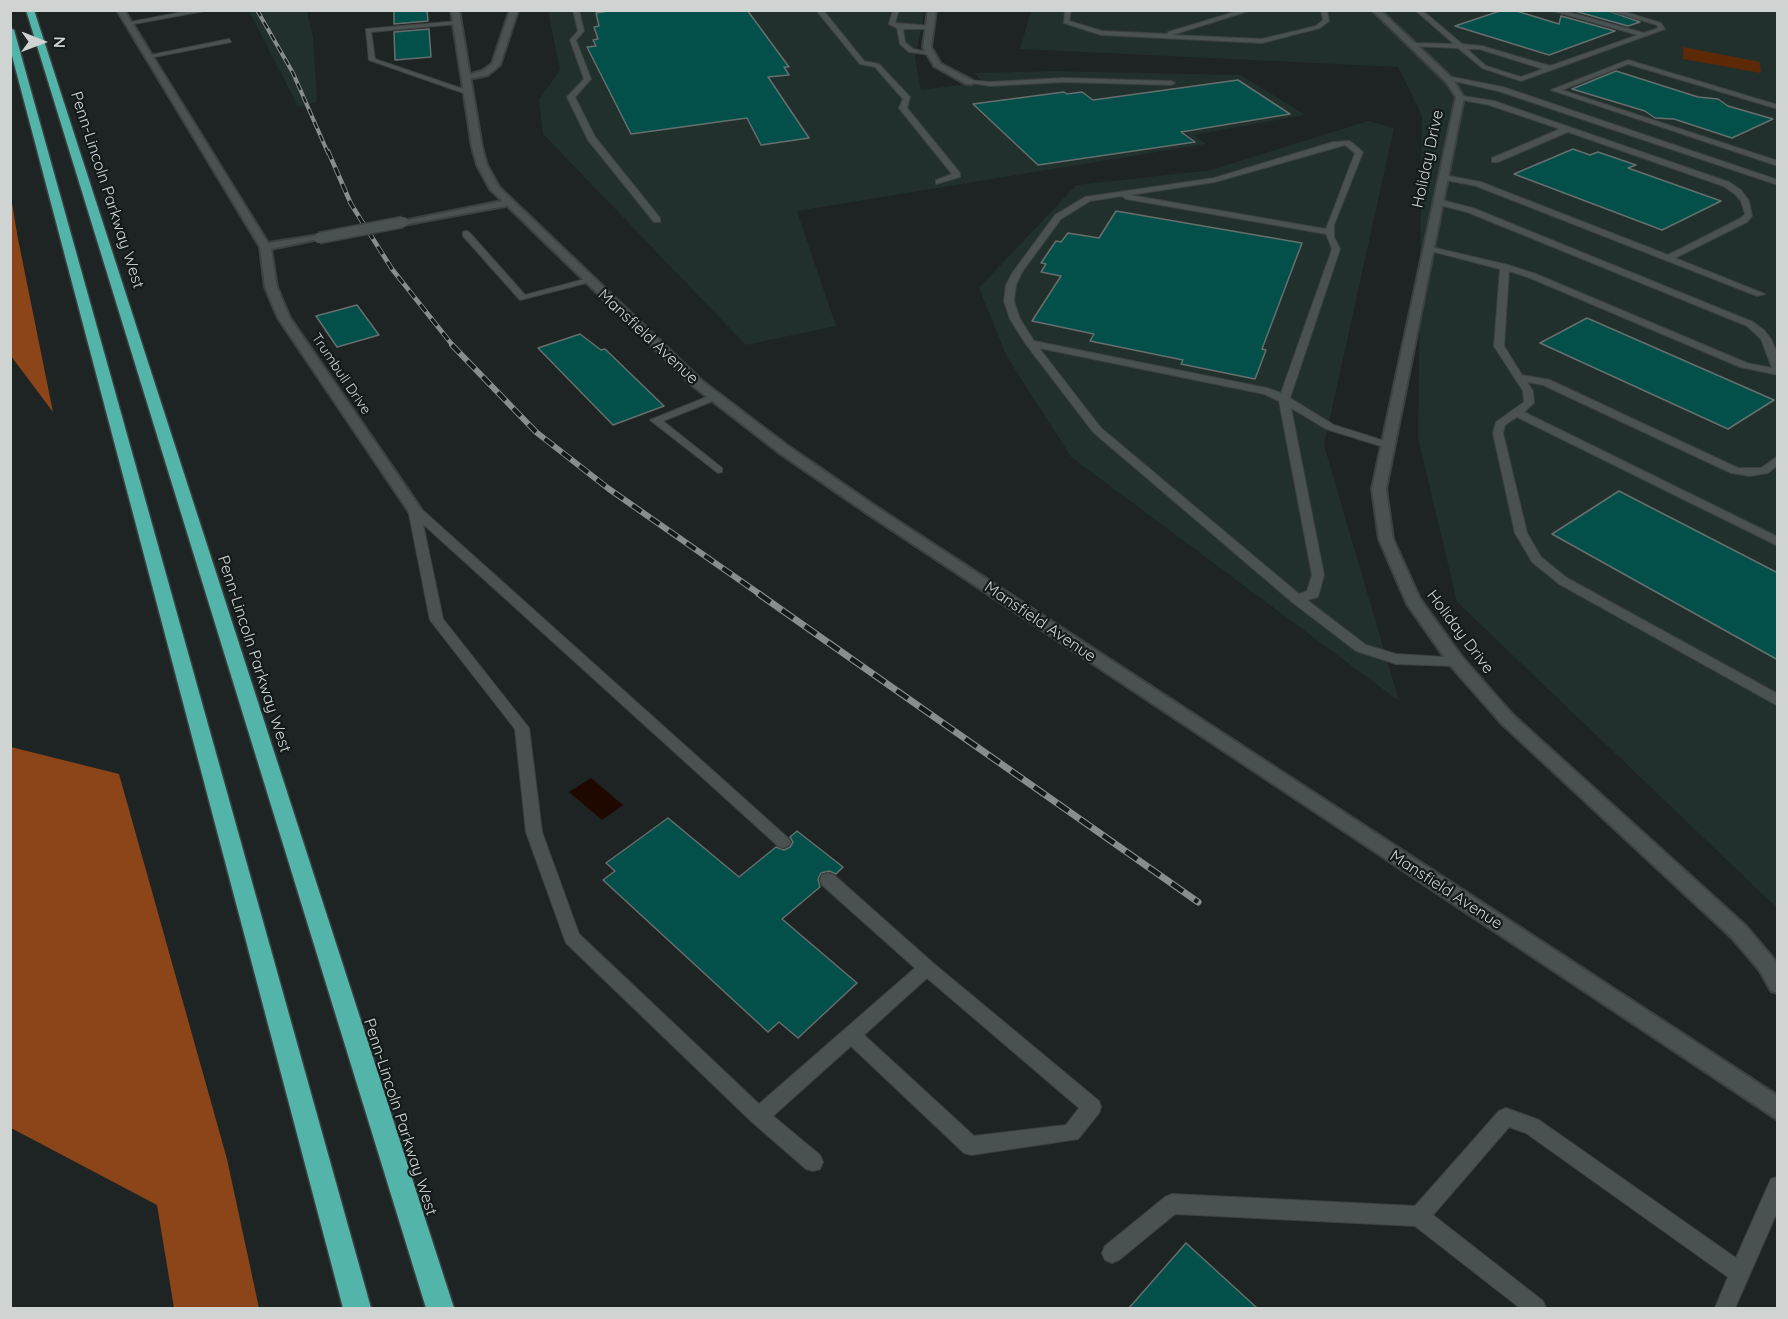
<!DOCTYPE html>
<html>
<head>
<meta charset="utf-8">
<style>
  body { margin:0 }
  #map { position:relative; width:1788px; height:1319px; overflow:hidden; background:#1d2423; font-family:Quicksand,sans-serif }
  canvas { display:block }
  .frame { position:absolute; inset:0; border:12px solid #cfd4d3; pointer-events:none }
  .north { position:absolute; left:12px; top:12px; width:60px; height:60px; -webkit-text-stroke:4px #131b1a; paint-order:stroke; rotate:91deg; font-size:16px; font-weight:700; line-height:24px; text-align:center; color:#cfd4d3 }
  .north::after { content:''; display:block; margin:auto; width:21px; height:27px; background:#cfd4d3; clip-path:polygon(50% 0,100% 100%,50% 72%,0 100%) }
</style>
</head>
<body>
<div id="map">
<canvas width="1788" height="1319"></canvas>
<div class="frame"></div>
<div class="north">N</div>
</div>
<script>
const context = document.querySelector('canvas').getContext('2d');
context.lineJoin = 'round';
function paint(path, color) { context.fillStyle = color; context.fill(path, 'evenodd'); }
const toPath = rows => new Path2D(rows.map(r => 'M' + r).join(''));
function strokePath(path, color, width, dash) { context.strokeStyle = color; context.lineWidth = width; context.lineCap = dash ? 'butt' : 'round'; context.setLineDash(dash || []); context.stroke(path); }
function write(font, color, halo, rows, align = 'center') {
  context.font = font + ' Quicksand,sans-serif'; context.lineWidth = 4.5; context.setLineDash([]); context.textBaseline = 'middle'; context.strokeStyle = halo; context.fillStyle = color; for (const [text, x, y, turn = 0] of rows) {
    context.save(); context.translate(x, y); context.rotate((+turn || 0) * Math.PI / 180); context.textAlign = isNaN(turn) ? turn : align; if (halo) context.strokeText(text, 0, 0); context.fillText(text, 0, 0); context.restore();
  }
}
paint(toPath([
  [925,10,915,58,921,90,983,82,974,73,1054,71,1241,75,1305,115,1194,135,1206,144,797,211,836,326,746,345,543,134,539,100,560,70,548,11],
  [249,11,307,11,313,37,317,102,298,107],
  [1031,11,1777,11,1777,908,1457,602,1418,438,1422,116,1398,67,1020,49],
  [1368,121,1394,128,1324,445,1399,701,1071,457,1006,355,979,288,1076,185,1211,170]
]), '#212f2d');
paint(toPath([
  [1683,47,1760,62,1761,73,1683,59]
]), '#5e2906');
paint(toPath([
  [11,197,18,239,53,412,11,356],
  [11,747,119,774,227,1159,259,1308,174,1308,157,1205,11,1128]
]), '#8c4419');
paint(toPath([
  [591,778,623,805,602,820,569,792]
]), '#1f0800');
const building = toPath([
  [394,10,427,10,428,21,394,24,394,10],
  [615,10,747,10,789,67,784,67,789,75,768,77,809,138,761,145,747,118,631,134,587,47,596,46,593,40,598,39,594,27,599,26,596,13,615,10],
  [1503,10,1513,10,1559,24,1561,16,1615,31,1549,55,1455,26,1503,10],
  [1571,10,1606,10,1640,22,1628,26,1571,10],
  [429,29,431,57,395,60,394,32,429,29],
  [1616,71,1698,97,1718,99,1728,106,1773,119,1732,138,1674,119,1655,118,1645,111,1572,89,1616,71],
  [1238,80,1290,114,1181,132,1195,142,1038,165,973,104,1064,92,1067,94,1082,92,1093,100,1238,80],
  [1573,149,1590,155,1598,152,1636,165,1628,168,1721,201,1662,230,1514,174,1573,149],
  [1116,211,1302,243,1262,349,1266,350,1255,379,1181,364,1183,360,1090,341,1094,334,1032,321,1061,276,1041,272,1046,264,1041,263,1056,241,1061,242,1068,233,1099,238,1116,211],
  [357,305,379,335,337,347,316,316,357,305],
  [1587,318,1774,400,1728,429,1540,343,1587,318],
  [580,334,601,350,605,349,664,406,613,425,538,348,580,334],
  [1619,491,1778,573,1778,660,1552,534,1619,491],
  [668,818,739,877,776,847,784,850,790,847,793,842,790,837,797,831,843,867,836,874,829,871,821,873,818,879,820,887,782,919,857,983,798,1038,779,1022,768,1032,603,880,615,871,606,863,668,818],
  [1186,1243,1257,1308,1129,1308,1186,1243]
]);
paint(building, '#025049');
strokePath(building, '#676f6e', 1.5);
const service = toPath([
  [193,10,210,10,128,25,125,23,193,10],
  [573,10,579,10,584,31,576,40,591,79,575,97,595,137,660,218,660,222,654,222,588,140,567,97,584,79,570,40,578,31,573,10],
  [816,10,823,10,864,61,879,64,910,97,907,108,960,173,960,177,936,184,936,180,952,174,899,108,903,99,875,67,860,64,816,10],
  [893,10,899,10,895,23,932,26,930,29,903,29,905,42,913,49,933,53,933,55,909,52,900,44,897,28,889,24,893,10],
  [1065,10,1071,10,1069,21,1102,31,1168,34,1168,32,1241,10,1252,10,1172,35,1262,39,1316,26,1323,20,1321,10,1327,10,1329,21,1320,28,1262,43,1101,35,1064,23,1065,10],
  [1415,10,1422,10,1462,44,1482,46,1550,66,1638,35,1549,10,1561,10,1644,33,1658,28,1657,25,1608,10,1619,10,1661,23,1665,29,1521,81,1482,68,1458,48,1410,46,1412,43,1454,44,1415,10],
  [1467,49,1479,49,1543,69,1521,77,1486,66,1467,49],
  [459,21,457,24,371,32,375,59,472,92,472,96,369,60,366,29,459,21],
  [229,39,231,42,149,58,146,56,229,39],
  [1628,60,1778,105,1778,109,1628,64,1562,90,1778,161,1778,166,1551,90,1628,60],
  [1447,76,1503,87,1778,180,1778,185,1498,91,1445,79,1447,76],
  [1064,78,1171,81,1175,83,1171,85,1064,82,990,86,965,82,969,80,990,82,1064,78],
  [1457,95,1494,101,1729,182,1741,190,1749,201,1752,216,1747,222,1675,258,1765,294,1757,296,1476,186,1441,179,1440,177,1444,175,1481,182,1668,255,1741,218,1745,214,1741,201,1735,194,1723,186,1568,132,1498,162,1492,162,1492,158,1560,129,1489,105,1457,99,1457,95],
  [1350,141,1363,152,1334,225,1334,237,1340,249,1290,398,1334,425,1391,443,1393,445,1387,448,1326,429,1291,408,1324,575,1318,597,1307,600,1366,645,1396,654,1461,658,1463,661,1456,666,1396,664,1356,651,1292,602,1093,432,1025,343,1010,319,1004,301,1006,285,1013,272,1055,215,1085,197,1214,178,1333,142,1350,141],
  [1345,145,1355,153,1326,229,1130,195,1215,182,1345,145],
  [1122,196,1126,199,1326,234,1332,249,1281,393,1267,388,1034,341,1020,319,1014,301,1016,285,1022,272,1061,219,1090,201,1122,196],
  [1039,348,1264,394,1279,401,1312,575,1307,591,1299,594,1101,428,1039,348],
  [1438,199,1473,208,1753,322,1764,330,1771,339,1778,355,1778,375,1740,367,1530,278,1509,271,1504,346,1522,375,1550,380,1738,468,1761,468,1778,456,1778,465,1768,473,1750,476,1731,473,1543,385,1527,382,1533,391,1534,403,1524,412,1778,537,1778,546,1517,417,1505,425,1503,433,1527,533,1541,557,1567,578,1778,694,1778,706,1559,584,1532,562,1515,533,1493,433,1496,422,1524,402,1523,391,1494,346,1500,269,1423,249,1427,246,1508,265,1536,274,1747,363,1772,368,1761,339,1747,326,1467,212,1435,204,1435,200,1438,199],
  [466,231,469,232,525,295,589,278,594,281,520,300,463,236,463,232,466,231],
  [714,394,718,395,718,399,663,421,722,468,722,472,718,473,650,420,714,394],
  [414,505,418,506,788,838,791,842,788,846,783,848,778,846,423,524,443,619,529,728,542,832,579,934,759,1104,915,968,822,885,820,880,822,875,828,873,834,875,933,963,1099,1101,1101,1107,1099,1113,1078,1139,971,1155,964,1153,851,1046,773,1116,820,1155,823,1162,820,1169,813,1171,806,1169,752,1122,566,943,526,832,515,729,430,620,408,509,414,505],
  [927,978,1079,1108,1066,1125,974,1136,864,1035,927,978],
  [1506,1108,1539,1120,1736,1258,1771,1179,1778,1177,1778,1210,1735,1308,1715,1308,1728,1277,1526,1133,1509,1127,1433,1215,1543,1301,1546,1308,1520,1308,1415,1226,1175,1214,1119,1260,1112,1263,1105,1260,1102,1253,1105,1246,1165,1197,1172,1194,1415,1206,1499,1111,1506,1108]
]);
const minor = toPath([
  [117,10,124,10,268,243,319,235,324,238,271,249,277,287,290,318,421,509,419,512,409,512,278,318,265,287,260,247,117,10],
  [510,10,518,10,500,65,488,75,464,80,464,76,482,71,492,64,510,10],
  [928,10,936,10,931,47,941,64,972,80,972,84,966,84,934,66,923,47,928,10],
  [1372,10,1380,10,1452,78,1464,97,1386,489,1393,539,1420,599,1462,657,1513,715,1746,926,1778,964,1778,993,1771,991,1760,971,1732,938,1501,723,1450,665,1407,604,1379,539,1372,489,1456,97,1446,82,1372,10],
  [507,200,511,201,511,205,403,225,398,222,507,200]
]);
const secondary = toPath([
  [451,10,459,10,482,147,487,165,499,187,701,380,788,446,878,508,1778,1096,1778,1120,868,514,778,452,693,386,490,189,477,165,472,147,451,10]
]);
const motorway = toPath([
  [26,10,34,10,454,1308,426,1308,26,10],
  [10,28,14,30,371,1308,343,1308,10,48,10,28]
]);
strokePath(service, '#3b4140', 2);
strokePath(minor, '#3b4140', 4);
strokePath(secondary, '#3b4140', 4);
strokePath(motorway, '#3b4140', 3);
paint(service, '#4a5251');
paint(minor, '#4a5251');
paint(secondary, '#4a5251');
paint(motorway, '#53b5a9');
const railFar3 = toPath([
  [257,10,293,73,328,153]
]);
const railFar2 = toPath([
  [328,151,351,204,392,269,454,347]
]);
const railFar1 = toPath([
  [452,345,536,432,609,489,761,595]
]);
const rail = toPath([
  [759,594,1198,902]
]);
strokePath(railFar3, '#888e8d', 4);
strokePath(railFar2, '#888e8d', 4.5);
strokePath(railFar1, '#888e8d', 6);
strokePath(rail, '#888e8d', 7);
strokePath(railFar3, '#131b1a', 2, [7]);
strokePath(railFar2, '#131b1a', 3, [9]);
strokePath(railFar1, '#131b1a', 4, [11]);
strokePath(rail, '#131b1a', 4.5, [14]);
const minorBridge = toPath([
  [319,238,403,222]
]);
strokePath(minorBridge, '#3b4140', 13, []);
strokePath(minorBridge, '#4a5251', 10);
write('14px', '#cfd4d3', '#131b1a', [
  ["Trumbull Drive",341,374,56]
]);
write('16px', '#cfd4d3', '#131b1a', [
  ["Holiday Drive",1428,159,-78],
  ["Penn-Lincoln Parkway West",107,190,72],
  ["Mansfield Avenue",648,337,43],
  ["Mansfield Avenue",1040,622,34],
  ["Holiday Drive",1460,632,53],
  ["Penn-Lincoln Parkway West",254,654,72],
  ["Mansfield Avenue",1446,890,33],
  ["Penn-Lincoln Parkway West",400,1117,72]
]);
</script>
</body>
</html>
